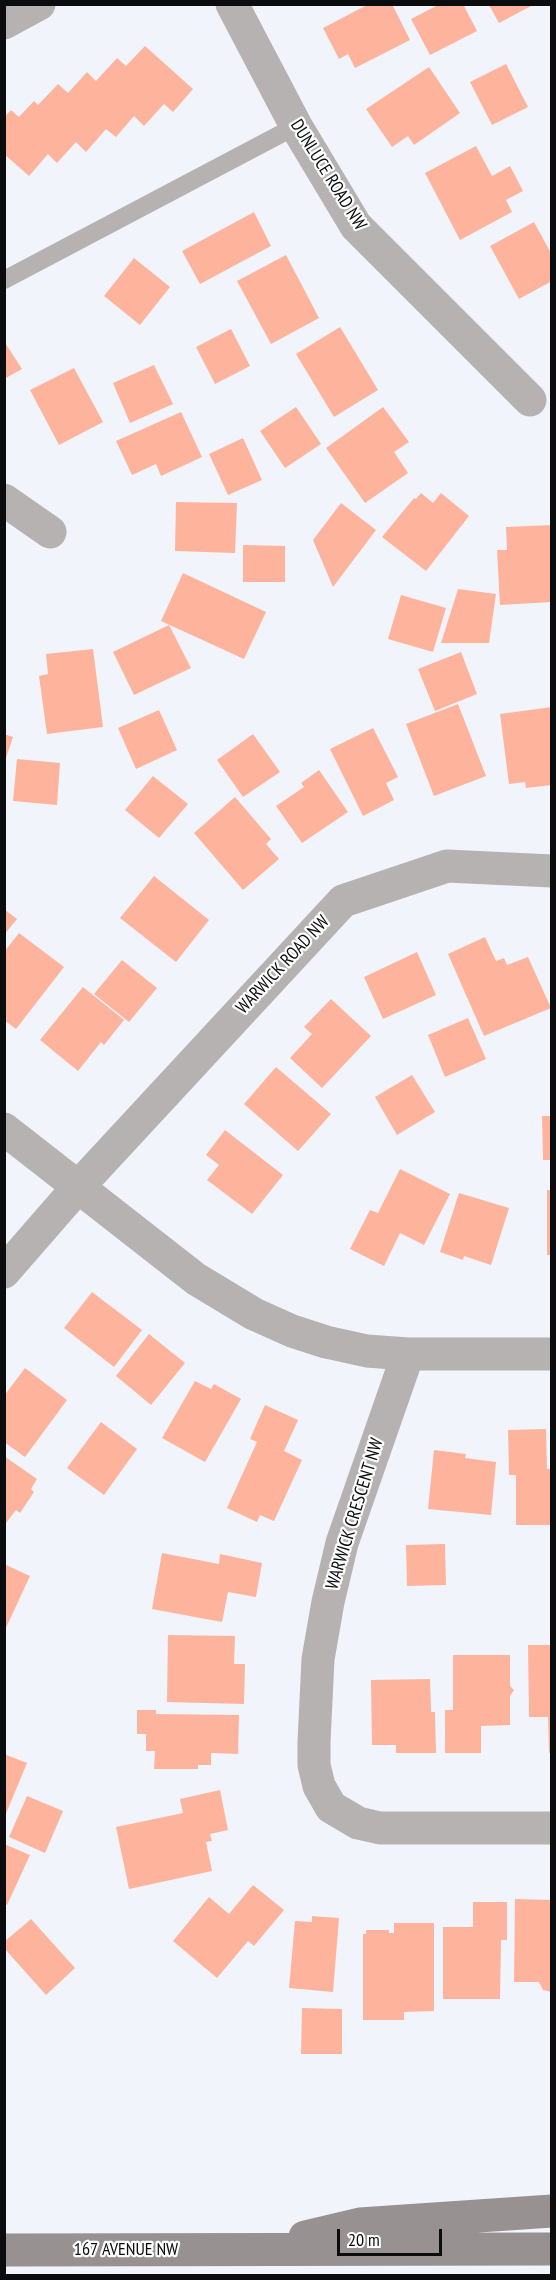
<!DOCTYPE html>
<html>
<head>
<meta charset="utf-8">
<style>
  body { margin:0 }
  #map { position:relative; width:556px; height:2280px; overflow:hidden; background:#f1f4fb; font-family:"PT Sans Narrow",sans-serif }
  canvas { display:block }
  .frame { position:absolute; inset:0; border:6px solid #0b0c0e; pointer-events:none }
  .scale { position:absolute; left:337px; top:2229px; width:105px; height:27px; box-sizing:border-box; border:3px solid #0b0c0e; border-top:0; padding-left:8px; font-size:18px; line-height:21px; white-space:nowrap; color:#0b0c0e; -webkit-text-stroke:4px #fff; paint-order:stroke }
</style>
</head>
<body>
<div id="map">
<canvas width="556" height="2280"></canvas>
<div class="frame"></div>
<div class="scale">20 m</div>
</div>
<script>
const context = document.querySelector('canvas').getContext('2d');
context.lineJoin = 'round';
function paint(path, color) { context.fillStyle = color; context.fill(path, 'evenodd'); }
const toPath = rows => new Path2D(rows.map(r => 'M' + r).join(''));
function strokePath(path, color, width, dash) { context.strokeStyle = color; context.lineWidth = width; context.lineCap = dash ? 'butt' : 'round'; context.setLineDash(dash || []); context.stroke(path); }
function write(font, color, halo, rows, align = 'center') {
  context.font = font + ' "PT Sans Narrow",sans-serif'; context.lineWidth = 4.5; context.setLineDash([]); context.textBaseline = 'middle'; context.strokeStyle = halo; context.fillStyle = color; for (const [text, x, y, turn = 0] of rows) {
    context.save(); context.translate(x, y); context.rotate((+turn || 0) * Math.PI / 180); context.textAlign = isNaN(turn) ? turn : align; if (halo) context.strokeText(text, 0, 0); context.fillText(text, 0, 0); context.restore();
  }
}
paint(toPath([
  [369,4,392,4,410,40,355,68,348,54,339,59,323,28],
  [440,4,463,4,477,31,430,55,411,19],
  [489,5,533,5,499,23],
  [145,46,193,89,173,112,164,104,144,126,134,116,116,137,106,129,86,152,76,142,57,163,48,154,29,176,4,154,4,117,11,110,19,117,34,101,38,105,58,84,68,93,87,72,96,81,117,58,126,66],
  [506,64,528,107,492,125,470,82],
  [429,67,460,113,414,145,408,136,392,147,366,109],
  [476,146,492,176,510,166,523,191,506,200,512,212,460,240,425,173],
  [254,212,271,246,200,284,182,251],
  [534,222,552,255,552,281,519,299,490,246],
  [286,255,319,318,271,344,237,281],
  [134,258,170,287,140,325,104,296],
  [340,327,378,390,334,417,296,354],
  [231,329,250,366,215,384,196,347],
  [4,341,22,369,4,379],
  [154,365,173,404,130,423,113,383],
  [74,368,103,422,59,445,30,390],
  [296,407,321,444,285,468,260,431],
  [383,407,409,442,394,452,408,473,365,503,326,448],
  [181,412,202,457,161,476,156,464,132,475,116,441],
  [243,438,262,480,228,495,209,454],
  [421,493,433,503,441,493,469,516,426,571,382,537,414,498,416,499],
  [176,502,237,503,235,553,175,551],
  [341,503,376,530,333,587,313,540],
  [552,525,552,602,500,605,497,550,507,550,506,527],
  [243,545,285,546,285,582,243,582],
  [183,573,266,612,244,659,161,621],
  [458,589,496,594,489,643,441,643],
  [401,595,446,608,433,652,388,639],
  [169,625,191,668,134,695,113,652],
  [93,649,103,727,47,734,39,676,48,674,46,654],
  [461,652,477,694,435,711,418,669],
  [458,704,486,776,434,796,406,724],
  [552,707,552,785,526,788,525,782,509,784,500,714],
  [159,710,177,750,136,769,118,728],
  [373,728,398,777,386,783,394,800,363,816,330,749],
  [4,734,13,737,5,761,4,760],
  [253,734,280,772,243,797,217,760],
  [17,759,60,763,57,805,13,801],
  [319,770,348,812,302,843,276,806,304,787,301,783],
  [153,776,188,804,159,838,125,810],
  [235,797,271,839,266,844,279,859,243,890,194,833],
  [154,876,209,920,176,962,120,918],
  [4,909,17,919,4,935],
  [19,933,64,967,16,1029,4,1020,4,952],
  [485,937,496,961,504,958,507,965,528,957,551,1008,484,1036,448,954],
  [417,952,436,995,383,1019,364,977],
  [122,960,157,988,129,1022,94,994],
  [83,987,124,1020,104,1045,101,1042,78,1071,40,1040],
  [331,999,371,1036,322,1088,290,1058,312,1034,304,1027],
  [468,1018,486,1059,445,1077,428,1035],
  [276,1067,331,1114,298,1151,244,1104],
  [412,1075,435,1112,397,1135,375,1097],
  [542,1116,552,1116,552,1160,543,1160],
  [225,1130,283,1175,252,1214,207,1180,219,1165,206,1155],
  [400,1169,450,1194,424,1245,400,1233,384,1266,350,1249,370,1210,378,1213],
  [547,1190,552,1190,552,1255,547,1255],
  [459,1193,509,1208,491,1265,464,1256,463,1260,440,1252],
  [92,1292,142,1330,114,1367,64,1328],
  [149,1334,185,1363,151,1405,116,1376],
  [25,1368,67,1400,25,1457,4,1442,4,1396],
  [195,1381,211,1389,214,1384,241,1399,205,1462,162,1438],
  [265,1405,298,1420,284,1451,302,1460,274,1521,260,1515,257,1522,227,1508,257,1442,250,1439],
  [101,1422,137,1449,104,1495,67,1468],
  [546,1429,547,1469,552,1469,552,1525,516,1525,516,1475,509,1475,508,1430],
  [434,1450,466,1454,465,1458,496,1462,491,1515,428,1509],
  [4,1456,37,1479,31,1489,34,1492,20,1513,16,1510,6,1523,4,1522],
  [445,1544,446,1585,407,1586,406,1545],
  [162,1553,219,1564,220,1554,262,1563,256,1597,228,1592,222,1622,152,1609],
  [4,1564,30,1576,4,1632],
  [168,1635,235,1636,234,1664,245,1664,244,1704,167,1702],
  [528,1645,551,1645,552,1753,549,1753,548,1717,529,1717],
  [453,1655,510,1655,510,1686,514,1690,510,1696,510,1725,481,1726,481,1753,445,1753,445,1710,453,1710],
  [430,1679,431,1712,435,1712,436,1753,396,1753,396,1745,372,1745,371,1680],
  [137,1710,156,1710,156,1714,239,1715,238,1754,211,1753,211,1765,198,1765,198,1769,154,1769,155,1751,146,1751,146,1734,137,1734],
  [4,1754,27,1763,5,1816,4,1816],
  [220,1790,228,1830,210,1834,212,1841,206,1842,212,1871,129,1889,116,1827,183,1813,180,1799],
  [27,1796,63,1811,45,1853,9,1837],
  [4,1844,30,1855,7,1905,4,1903],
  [253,1885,284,1910,254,1946,248,1941,217,1978,173,1941,209,1897,229,1914],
  [515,1899,552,1900,552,1992,543,1990,539,1982,514,1982],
  [473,1902,507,1902,507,1940,501,1940,500,1999,443,1999,443,1927,473,1927],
  [312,1916,339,1918,333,1992,289,1988,295,1921,312,1922],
  [31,1919,75,1968,46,1995,4,1948,4,1942],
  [394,1923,434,1923,434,2011,404,2012,404,2020,363,2020,363,1934,366,1934,366,1930,389,1930,389,1933,394,1933],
  [302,2008,342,2009,342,2054,301,2054]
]), '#feb39d');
strokePath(toPath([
  [4,280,296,126]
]), '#b6b2b1', 18);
strokePath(toPath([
  [232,4,296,126,356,226,530,400],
  [4,500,50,532],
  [4,1129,196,1279,254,1314,292,1331,326,1342,367,1351,408,1354,552,1354],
  [4,1272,78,1187,343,901,447,866,552,871],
  [408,1354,342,1543,328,1602,318,1659,314,1742,314,1765,319,1786,331,1807,358,1823,380,1828,552,1828]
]), '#b6b2b1', 33);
strokePath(toPath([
  [4,23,39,4]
]), '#b6b2b1', 33);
strokePath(toPath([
  [305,2237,360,2224,552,2211],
  [4,2250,552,2249]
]), '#979191', 33);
write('18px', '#0b0c0e', '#fff', [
  ["DUNLUCE ROAD NW",328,175,58],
  ["WARWICK ROAD NW",283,965,-47],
  ["WARWICK CRESCENT NW",355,1514,-73],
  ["167 AVENUE NW",126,2250]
]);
</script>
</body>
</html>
